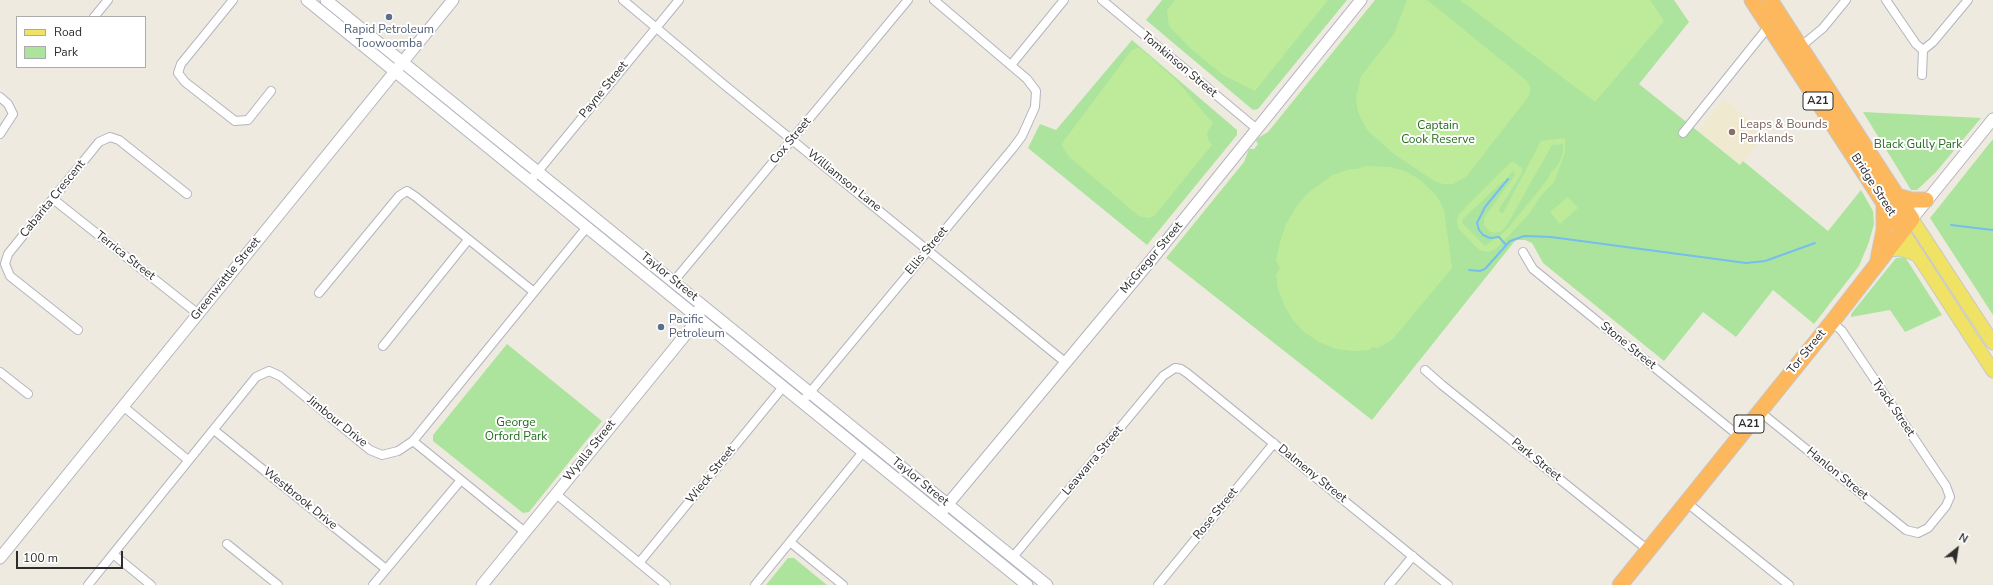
<!DOCTYPE html>
<html>
<head>
<meta charset="utf-8">
<style>
  body { margin:0 }
  #map { position:relative; width:1993px; height:585px; overflow:hidden; background:#eeeae0; font-family:"Nunito Sans",sans-serif }
  canvas { display:block }
  .legend { position:absolute; left:16px; top:16px; width:130px; height:52px; box-sizing:border-box; background:#fff; border:1px solid #ababab; margin:0; padding:5px 7px; list-style:none; font-size:12px; color:#2d2d2d }
  .legend li { display:flex; align-items:center; gap:8px; height:20px }
  .legend b { width:20px; border:1px solid #ababab }
  .north { position:absolute; left:1937px; top:529px; width:40px; height:40px; -webkit-text-stroke:3px #fff; paint-order:stroke; rotate:30deg; font-size:11px; font-weight:700; line-height:16px; text-align:center; color:#2d2d2d }
  .north::after { content:''; display:block; margin:auto; width:14px; height:18px; background:#2d2d2d; clip-path:polygon(50% 0,100% 100%,50% 72%,0 100%) }
  .scale { position:absolute; left:16px; top:551px; width:107px; height:18px; box-sizing:border-box; border:2px solid #2d2d2d; border-top:0; padding-left:5px; font-size:12px; line-height:14px; white-space:nowrap; color:#2d2d2d; -webkit-text-stroke:3px #fff; paint-order:stroke }
</style>
</head>
<body>
<div id="map">
<canvas width="1993" height="585"></canvas>
<ul class="legend">
<li><b style="height:5px;background:#f0e264"></b>Road</li>
<li><b style="height:11px;background:#ace49e"></b>Park</li>
</ul>
<div class="north">N</div>
<div class="scale">100 m</div>
</div>
<script>
const context = document.querySelector('canvas').getContext('2d');
context.lineJoin = 'round';
function paint(path, color) { context.fillStyle = color; context.fill(path, 'evenodd'); }
const toPath = rows => new Path2D(rows.map(r => 'M' + r).join(''));
function strokePath(path, color, width, dash) { context.strokeStyle = color; context.lineWidth = width; context.lineCap = dash ? 'butt' : 'round'; context.setLineDash(dash || []); context.stroke(path); }
function write(font, color, halo, rows, align = 'center') {
  context.font = font + ' "Nunito Sans",sans-serif'; context.lineWidth = 4; context.setLineDash([]); context.textBaseline = 'middle'; context.strokeStyle = halo; context.fillStyle = color; for (const [text, x, y, turn = 0] of rows) {
    context.save(); context.translate(x, y); context.rotate((+turn || 0) * Math.PI / 180); context.textAlign = isNaN(turn) ? turn : align; if (halo) context.strokeText(text, 0, 0); context.fillText(text, 0, 0); context.restore();
  }
}
paint(toPath([
  [1724,99,1766,133,1741,165,1698,131]
]), '#efe9d0');
paint(toPath([
  [1162,0,1347,0,1258,109,1253,110,1146,20],
  [1375,0,1674,0,1689,22,1639,84,1740,165,1743,161,1828,231,1861,190,1873,211,1874,224,1869,242,1859,266,1814,324,1773,290,1736,337,1703,312,1664,361,1543,263,1532,243,1525,240,1517,240,1514,242,1372,420,1166,258,1244,162,1249,149,1254,149,1258,144,1256,141,1258,138,1268,132],
  [1132,40,1237,130,1237,135,1147,245,1028,148,1040,124,1056,130],
  [1863,112,1981,118,1936,172,1917,190,1911,190],
  [1993,139,1993,315,1930,218],
  [1905,257,1942,315,1905,332,1890,310,1851,317,1851,314,1896,258],
  [507,344,602,421,529,512,523,513,433,441,433,435],
  [788,558,794,558,827,585,766,585]
]), '#ace49e');
paint(toPath([
  [1175,0,1328,0,1255,91,1223,75,1190,48,1169,26,1167,10],
  [1407,0,1427,0,1526,80,1530,87,1529,96,1466,177,1453,184,1443,184,1434,181,1394,154,1367,130,1358,112,1356,98,1361,76,1394,34],
  [1460,0,1650,0,1664,21,1595,102],
  [1137,48,1141,49,1177,81,1213,123,1207,133,1208,139,1212,145,1154,216,1149,218,1139,216,1069,157,1062,145,1063,142,1131,51],
  [1565,138,1565,152,1554,182,1540,197,1529,214,1496,249,1488,252,1479,250,1458,228,1457,222,1459,214,1510,163,1514,162,1522,168,1522,173,1499,209,1500,213,1503,213,1541,141],
  [1563,144,1563,152,1560,161,1555,169,1552,171,1548,179,1510,226,1501,235,1485,246,1465,226,1462,222,1463,219,1503,181,1506,183,1510,174,1514,171,1515,175,1484,218,1484,225,1489,231,1495,233,1502,231,1507,225,1552,145],
  [1365,166,1390,167,1405,171,1419,179,1437,196,1444,210,1452,268,1392,340,1378,348,1373,347,1369,350,1354,351,1336,349,1319,342,1304,332,1293,320,1284,305,1278,289,1276,275,1280,268,1276,260,1280,242,1286,224,1296,207,1308,193,1331,176,1349,169,1357,169],
  [1568,197,1578,208,1560,224,1550,212]
]), '#beeb9a');
strokePath(toPath([
  [1951,225,1993,230],
  [1506,245,1499,237,1490,238,1483,235,1479,230,1477,223,1485,207,1508,179],
  [1469,270,1480,271,1485,269,1510,241,1524,236,1551,237,1746,263,1765,261,1815,243]
]), '#75beee', 2);
const street = toPath([
  [233,0,181,64,178,73,185,82,235,121,248,120,271,91],
  [623,0,722,83,1065,362],
  [1102,0,1257,129],
  [1886,0,1916,44,1923,50],
  [94,17,108,0],
  [1799,48,1823,28,1846,0],
  [1923,50,1933,42,1968,0],
  [1011,65,1064,0],
  [1922,75,1923,50],
  [0,97,8,104,13,114,0,134],
  [1683,133,1769,26],
  [530,181,679,0],
  [53,199,197,313],
  [1523,252,1533,269,1739,436],
  [674,281,908,0],
  [319,293,399,196,407,191,416,197,534,292],
  [78,330,10,276,5,264,8,254,99,142,110,137,119,140,187,194],
  [383,346,468,240],
  [1425,370,1442,385,1648,550],
  [0,372,28,394],
  [802,402,1013,148,1022,136,1035,107,1036,91,1027,79,934,0],
  [124,407,188,460],
  [1759,411,1906,530,1918,533,1928,528,1946,506,1950,497,1946,486,1842,331,1832,322],
  [214,430,386,569],
  [413,441,525,532],
  [556,494,666,585],
  [1686,502,1789,585],
  [790,542,843,585],
  [227,544,278,585],
  [113,554,151,585],
  [1013,557,1163,376,1175,368,1181,369,1187,373,1448,585],
  [639,563,783,387],
  [88,585,256,377,269,371,280,376,370,450,382,455,398,451,413,441,587,227],
  [373,585,461,480],
  [755,585,863,452],
  [1158,585,1274,443],
  [1389,585,1413,556]
]);
const secondary = toPath([
  [307,0,1027,585],
  [326,0,1047,585],
  [1912,219,1993,119],
  [943,510,1152,259,1361,0],
  [0,558,453,0],
  [482,585,699,318,699,310]
]);
const primary = toPath([
  [1912,219,1993,343],
  [1902,231,1993,371],
  [1888,250,1901,249,1918,255]
]);
const highway = toPath([
  [1752,0,1902,231],
  [1897,196,1911,200,1926,200],
  [1878,260,1884,230,1884,203],
  [1620,585,1832,322,1912,219,1770,0]
]);
strokePath(street, '#b3b4c0', 10);
strokePath(secondary, '#b3b4c0', 13);
strokePath(primary, '#c8c8c8', 15);
strokePath(highway, '#c8c8c8', 17);
strokePath(street, '#fff', 8);
strokePath(secondary, '#fff', 11);
strokePath(primary, '#f0e264', 13);
strokePath(highway, '#fdb75d', 15);
for (const [x, y, r, color] of [
  [389,17,4,"#5c6f8a"],
  [1732,132,4,"#8d6e63"],
  [661,327,4,"#5c6f8a"]
]) { const dot = new Path2D(); dot.arc(x, y, r, 0, 2 * Math.PI); context.fillStyle = color; context.fill(dot); strokePath(dot, '#fff', 1.5); }
for (const [x, y, w] of [
  [1818,101,30],
  [1749,424,30]
]) { const box = new Path2D(); box.roundRect(x - w / 2, y - 9, w, 18, 3); context.fillStyle = '#fff'; context.fill(box); strokePath(box, '#2d2d2d', 1); }
write('bold 11px', '#2d2d2d', null, [
  ["A21",1818,101],
  ["A21",1749,424]
]);
write('12px', '#4e5e75', '#fff', [
  ["Rapid Petroleum",389,30],
  ["Toowoomba",389,44],
  ["Pacific",669,320,"left"],
  ["Petroleum",669,334,"left"]
]);
write('12px', '#2d2d2d', '#fff', [
  ["Tomkinson Street",1179,65,40],
  ["Payne Street",604,90,-51],
  ["Cox Street",791,141,-50],
  ["Williamson Lane",844,181,39],
  ["Bridge Street",1873,185,57],
  ["Cabarita Crescent",53,199,-51],
  ["Ellis Street",927,251,-50],
  ["Terrica Street",125,256,38],
  ["McGregor Street",1152,258,-50],
  ["Taylor Street",669,277,39],
  ["Greenwattle Street",226,279,-51],
  ["Stone Street",1628,346,39],
  ["Tor Street",1807,352,-51],
  ["Tyack Street",1893,408,56],
  ["Jimbour Drive",337,422,39],
  ["Wyalla Street",590,451,-51],
  ["Park Street",1536,460,39],
  ["Leawarra Street",1093,461,-50],
  ["Dalmeny Street",1312,474,39],
  ["Hanlon Street",1837,474,39],
  ["Wieck Street",711,475,-51],
  ["Taylor Street",920,482,39],
  ["Westbrook Drive",300,499,39],
  ["Rose Street",1216,514,-51]
]);
write('12px', '#785e54', '#fff', [
  ["Leaps & Bounds",1740,125],
  ["Parklands",1740,139]
], 'left');
write('12px', '#226c1c', '#fff', [
  ["Captain",1438,126],
  ["Cook Reserve",1438,140],
  ["Black Gully Park",1918,145],
  ["George",516,423],
  ["Orford Park",516,437]
]);
</script>
</body>
</html>
